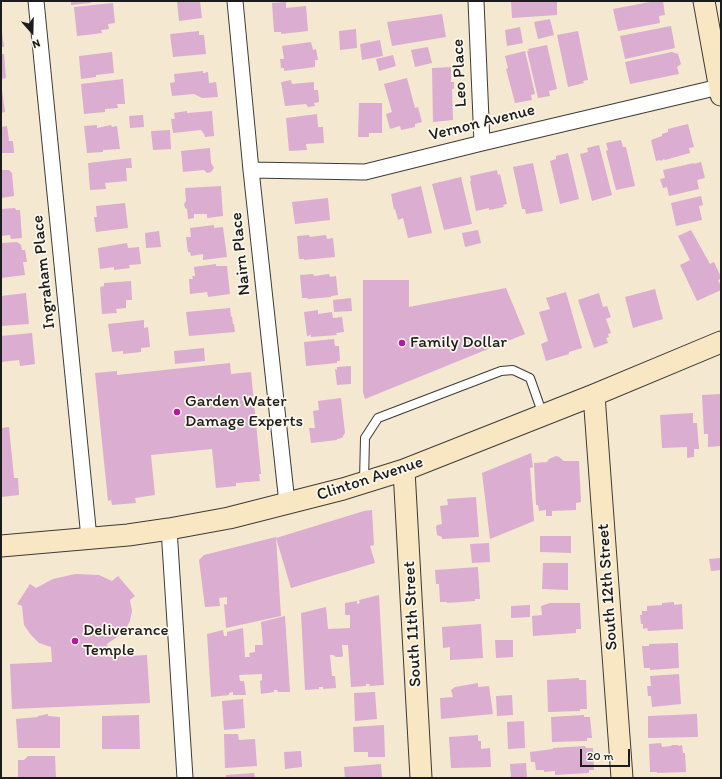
<!DOCTYPE html>
<html>
<head>
<meta charset="utf-8">
<style>
  body { margin:0 }
  #map { position:relative; width:722px; height:779px; overflow:hidden; background:#f4e8d0; font-family:Itim,sans-serif }
  canvas { display:block }
  .frame { position:absolute; inset:0; border:2px solid #1c1c1c; pointer-events:none }
  .north { position:absolute; left:12px; top:12px; width:40px; height:40px; -webkit-text-stroke:3px #fbf7ec; paint-order:stroke; rotate:160deg; font-size:11px; font-weight:700; line-height:16px; text-align:center; color:#1c1c1c }
  .north::after { content:''; display:block; margin:auto; width:14px; height:18px; background:#1c1c1c; clip-path:polygon(50% 0,100% 100%,50% 72%,0 100%) }
  .scale { position:absolute; left:580px; top:749px; width:50px; height:18px; box-sizing:border-box; border:2px solid #1c1c1c; border-top:0; padding-left:5px; font-size:12px; line-height:14px; white-space:nowrap; color:#1c1c1c; -webkit-text-stroke:3px #fbf7ec; paint-order:stroke }
</style>
</head>
<body>
<div id="map">
<canvas width="722" height="779"></canvas>
<div class="frame"></div>
<div class="north">N</div>
<div class="scale">20 m</div>
</div>
<script>
const context = document.querySelector('canvas').getContext('2d');
context.lineJoin = 'round';
function paint(path, color) { context.fillStyle = color; context.fill(path, 'evenodd'); }
const toPath = rows => new Path2D(rows.map(r => 'M' + r).join(''));
function strokePath(path, color, width, dash) { context.strokeStyle = color; context.lineWidth = width; context.lineCap = dash ? 'butt' : 'round'; context.setLineDash(dash || []); context.stroke(path); }
function write(font, color, halo, rows, align = 'center') {
  context.font = font + ' Itim,sans-serif'; context.lineWidth = 3.5; context.setLineDash([]); context.textBaseline = 'middle'; context.strokeStyle = halo; context.fillStyle = color; for (const [text, x, y, turn = 0] of rows) {
    context.save(); context.translate(x, y); context.rotate((+turn || 0) * Math.PI / 180); context.textAlign = isNaN(turn) ? turn : align; if (halo) context.strokeText(text, 0, 0); context.fillText(text, 0, 0); context.restore();
  }
}
paint(toPath([
  [71,1,90,1,91,3,71,5],
  [177,1,200,1,202,18,179,21],
  [511,1,557,1,557,15,512,18],
  [655,1,663,1,665,15,659,16,660,23,618,31,613,9],
  [286,2,286,8,306,6,308,31,281,34,281,32,274,32,272,3],
  [113,3,115,23,108,24,109,29,101,30,102,33,95,34,77,36,74,7],
  [442,14,446,37,392,46,387,22],
  [550,19,554,35,538,39,534,22],
  [671,26,675,48,625,59,620,36],
  [520,27,523,43,507,46,505,30],
  [356,29,357,48,340,50,339,31],
  [199,31,199,35,204,35,206,54,173,57,170,34],
  [578,31,588,80,583,81,584,83,568,87,557,35],
  [1,32,2,32,4,47,1,47],
  [380,40,383,56,362,60,360,44],
  [311,42,313,50,316,49,318,60,315,60,315,67,284,71,284,68,281,68,280,59,284,59,282,46],
  [547,45,557,89,549,91,550,96,538,98,527,51,529,51,528,49],
  [428,47,432,63,415,67,411,50],
  [525,51,535,94,531,95,532,100,515,103,506,69,508,68,505,56],
  [112,52,114,73,96,75,96,77,81,79,79,56],
  [672,52,678,54,681,64,677,67,679,74,630,84,625,62],
  [1,54,4,54,6,78,1,79],
  [393,55,396,66,379,71,376,59],
  [451,67,451,82,454,82,454,89,452,89,453,120,433,122,432,68],
  [203,71,203,73,208,72,209,83,216,82,218,97,202,98,194,94,172,96,170,83,175,82,174,74],
  [407,78,415,108,418,107,422,122,415,124,415,127,401,130,400,126,390,129,386,114,392,112,384,84],
  [123,79,125,104,117,104,118,108,105,109,105,112,84,114,81,84],
  [291,80,292,84,314,82,314,90,318,90,319,102,314,103,315,106,308,107,306,104,285,106,281,82],
  [1,90,2,90,5,112,1,113],
  [359,103,382,103,382,133,369,133,369,137,358,137],
  [187,111,187,113,212,111,214,136,205,137,204,134,201,130,173,133,171,119,175,119,174,113],
  [317,114,318,127,323,127,324,143,306,144,307,150,289,151,286,118],
  [143,115,144,127,130,128,129,116],
  [688,124,694,147,689,148,690,153,665,160,664,159,661,161,660,160,656,161,651,140,662,136,662,134,668,132,668,129],
  [97,125,97,128,111,125,112,127,117,126,120,149,103,150,103,152,87,153,84,126],
  [7,126,9,141,13,141,14,153,1,153,1,127],
  [170,130,171,149,153,150,151,131],
  [621,140,623,147,626,147,635,186,616,190,606,151,608,150,606,143],
  [599,145,612,195,592,201,580,154,588,152,587,148],
  [210,148,211,163,214,168,211,172,207,173,204,170,183,172,181,151],
  [568,153,579,199,560,204,550,161,556,159,556,156],
  [131,158,132,168,126,168,127,181,105,183,106,189,90,190,88,163],
  [701,162,705,178,697,180,699,189,669,196,667,187,663,188,660,179,665,178,663,170,694,163,694,164],
  [533,163,543,211,526,214,525,209,522,209,513,167],
  [1,170,9,170,12,173,14,196,1,198],
  [497,170,498,175,500,174,507,204,503,205,504,207,489,210,489,208,476,211,470,181,471,181,470,176],
  [461,177,472,224,444,230,432,184],
  [221,186,223,216,207,218,207,214,194,214,194,218,188,219,187,209,185,208,184,204,186,201,185,188],
  [421,186,432,233,408,238,403,218,398,220,395,209,394,210,391,194],
  [701,196,703,205,699,206,702,220,676,226,671,203],
  [328,198,330,220,295,224,292,202],
  [125,203,128,228,96,232,94,217,97,217,96,206],
  [15,208,16,210,20,210,22,238,11,239,10,235,1,236,1,209],
  [214,225,214,228,223,227,227,257,203,260,203,254,191,256,190,252,188,252,186,237,191,237,190,228],
  [478,230,481,243,465,247,462,233],
  [691,230,710,264,714,262,721,277,721,279,718,280,721,286,721,290,697,301,680,265,690,260,678,236],
  [159,231,161,247,146,248,145,233],
  [309,235,310,237,326,235,327,239,333,238,335,257,304,260,304,259,299,259,297,236],
  [17,242,21,245,22,250,25,250,27,262,23,262,25,275,1,278,1,243],
  [127,243,128,248,139,247,141,264,129,265,130,268,114,270,114,267,100,269,98,248],
  [216,264,216,266,227,266,230,294,208,297,207,292,190,294,189,279,193,279,192,276,195,276,194,267],
  [313,274,314,276,329,274,330,277,336,276,338,295,331,296,331,297,308,299,307,298,302,298,300,275],
  [363,280,409,280,409,307,506,288,525,334,365,399,363,392],
  [131,281,132,300,126,300,126,308,116,309,117,313,102,314,100,287,104,286,104,283],
  [655,289,663,319,633,328,625,297],
  [566,292,582,348,569,352,569,354,546,361,541,344,548,341,539,312,550,309,546,298],
  [26,293,29,324,1,326,1,296],
  [599,293,603,307,607,306,611,317,606,319,611,333,608,334,609,337,606,338,608,343,594,348,578,300],
  [351,298,352,311,334,312,333,300],
  [230,308,231,317,232,316,233,324,234,324,235,332,189,336,186,312],
  [318,310,318,314,332,312,333,318,342,317,344,332,336,333,337,335,311,337,311,335,307,336,304,312],
  [144,320,144,328,148,327,150,347,141,348,141,352,123,354,123,351,112,352,108,324],
  [32,333,35,364,20,366,19,360,1,362,1,336],
  [334,339,335,346,339,346,340,361,337,361,337,363,306,366,304,342],
  [204,348,205,361,175,364,174,351],
  [230,363,231,374,251,372,261,474,259,474,260,481,236,483,236,486,216,488,212,449,151,455,155,495,135,498,136,503,112,505,111,500,108,501,95,373,117,371,117,375],
  [351,366,351,384,337,385,335,369,337,370,337,367],
  [721,394,721,446,708,447,708,434,704,434,702,395],
  [341,398,345,433,342,438,337,439,337,440,311,443,309,428,315,428,313,411,319,410,318,401],
  [693,413,693,423,697,423,699,449,694,449,694,457,687,458,687,447,662,448,660,415],
  [9,427,14,478,18,478,19,495,1,497,1,428],
  [531,453,533,467,530,468,534,521,490,539,482,473],
  [556,456,559,457,564,461,579,461,581,502,576,503,576,510,552,511,552,516,546,516,546,510,539,511,538,505,536,505,534,463,547,462,549,459],
  [476,497,479,537,442,539,442,537,437,535,436,527,437,525,442,524,440,506,448,505,447,499],
  [372,510,374,545,370,546,375,563,291,588,276,538,364,511],
  [540,536,571,536,571,553,540,552],
  [276,537,281,616,226,628,224,604,227,605,227,597,219,598,220,606,205,607,199,560,204,555],
  [489,543,490,562,472,563,470,544],
  [721,558,721,570,711,571,709,559],
  [543,563,568,563,568,590,542,589],
  [478,567,480,599,475,599,475,601,447,603,447,602,440,602,439,584,436,584,435,570],
  [75,574,99,575,112,581,118,576,135,596,130,600,132,611,130,621,124,632,107,644,109,657,147,655,150,703,12,709,10,664,52,662,51,647,39,643,31,635,24,625,22,606,17,604,30,584,36,588,53,579],
  [379,595,384,685,369,686,370,684,366,684,366,686,351,687,348,645,342,645,343,656,341,657,336,657,333,655,330,655,332,676,335,676,336,688,323,689,323,687,319,687,319,689,305,690,301,613,326,607,328,629,350,628,350,615,345,615,345,603,357,601,357,604,360,603,359,600],
  [674,602,674,605,682,604,683,629,648,631,647,628,643,629,643,624,641,624,640,615,642,615,642,611,647,611,647,606,662,605,662,603],
  [550,603,580,603,581,629,576,629,576,633,533,636,532,616,542,615,541,606],
  [530,605,530,617,511,618,511,606],
  [285,616,290,692,278,692,277,690,274,690,274,692,261,694,260,681,262,680,262,674,239,675,240,681,244,681,246,695,233,695,233,692,229,693,229,695,211,697,207,634,223,630,224,636,227,636,227,632,243,628,245,657,250,657,249,653,255,652,255,645,263,645,261,622],
  [481,624,483,658,450,660,450,647,443,648,442,627],
  [495,640,513,640,513,657,496,658],
  [678,643,679,668,650,670,650,668,644,668,642,646,649,646,649,644],
  [679,674,681,704,652,707,651,696,648,696,647,686,651,686,650,676],
  [579,678,579,680,586,680,587,709,580,709,580,711,548,712,547,680],
  [478,683,478,687,489,686,493,714,441,719,440,698,453,697,451,690,455,687],
  [375,692,377,719,355,721,354,693],
  [512,695,513,715,497,716,496,696],
  [243,699,245,728,224,730,222,701],
  [48,714,48,716,60,717,60,748,18,748,16,719,38,717,38,716],
  [697,714,698,737,648,738,648,716],
  [139,715,140,749,102,749,102,716],
  [584,715,584,717,590,717,592,738,587,738,587,741,552,742,551,717],
  [524,721,525,748,508,749,507,722],
  [384,725,385,757,368,757,368,752,354,752,353,727],
  [224,734,238,734,239,740,255,739,257,766,225,768],
  [478,735,478,741,481,741,481,749,490,748,491,767,451,768,449,737],
  [661,743,662,747,671,746,672,745,678,745,679,746,682,745,683,753,685,753,686,772,657,773,657,772,650,772,649,744],
  [585,746,586,748,593,748,594,770,589,770,589,773,555,775,555,771,544,772,544,770,536,770,535,762,531,762,530,752,553,749,553,748],
  [301,751,302,767,285,769,284,752],
  [28,756,55,756,56,778,18,778,18,760,24,760],
  [526,763,527,778,511,778,510,764],
  [381,764,382,778,345,778,344,767],
  [254,773,255,778,226,778,226,775]
]), '#dbadd1');
const lane = toPath([
  [364,481,365,438,378,418,501,371,513,370,530,378,543,415]
]);
const street = toPath([
  [36,1,89,538],
  [235,1,251,170,287,503],
  [476,1,482,143],
  [251,170,365,172,482,143,719,87],
  [169,529,185,778]
]);
const secondary = toPath([
  [704,1,721,95],
  [594,395,622,778],
  [404,470,421,778],
  [1,546,128,535,169,529,229,518,343,489,404,470,594,395,721,342]
]);
strokePath(lane, '#3c3b37', 10);
strokePath(street, '#3c3b37', 17);
strokePath(secondary, '#3c3b37', 23);
strokePath(lane, '#fff', 8);
strokePath(street, '#fff', 15);
strokePath(secondary, '#f9e7c3', 21);
for (const [x, y, r, color] of [
  [402,343,4,"#b5179e"],
  [177,412,4,"#b5179e"],
  [75,641,4,"#b5179e"]
]) { const dot = new Path2D(); dot.arc(x, y, r, 0, 2 * Math.PI); context.fillStyle = color; context.fill(dot); strokePath(dot, '#fbf7ec', 1.5); }
write('17px', '#1c1c1c', '#fbf7ec', [
  ["Leo Place",460,73,-93],
  ["Vernon Avenue",482,123,-14],
  ["Nairn Place",241,254,-96],
  ["Ingraham Place",44,272,-96],
  ["Clinton Avenue",370,479,-18],
  ["South 12th Street",608,587,-94],
  ["South 11th Street",413,624,-93]
]);
write('17px', '#1c1c1c', '#fbf7ec', [
  ["Family Dollar",410,343],
  ["Garden Water",185,402],
  ["Damage Experts",185,422],
  ["Deliverance",83,631],
  ["Temple",83,651]
], 'left');
</script>
</body>
</html>
